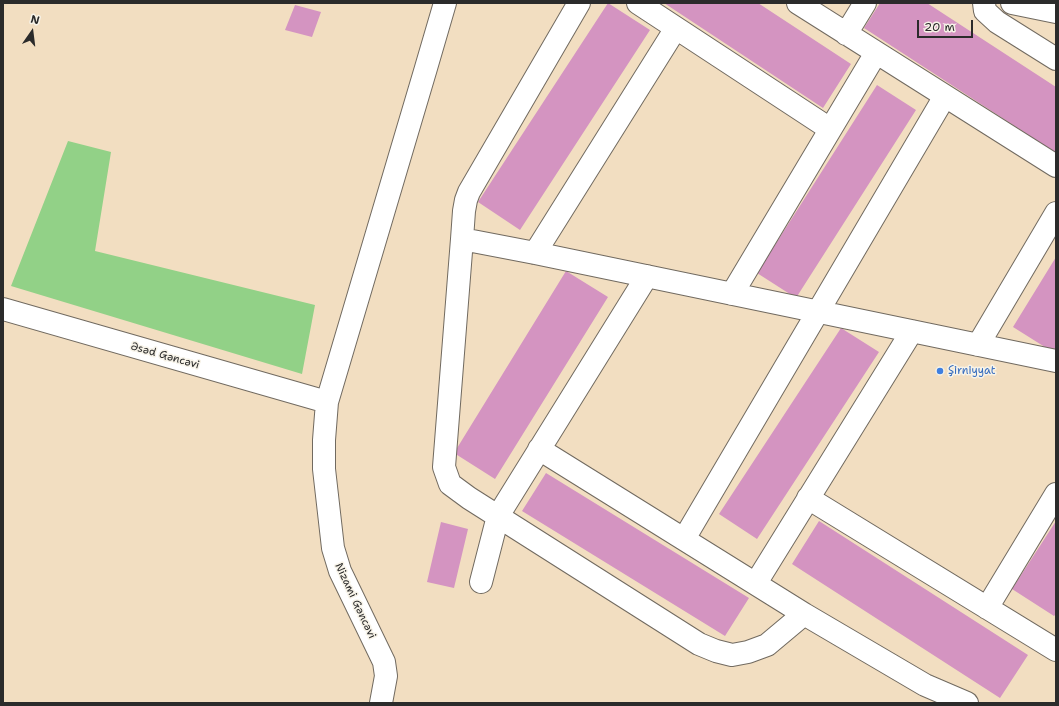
<!DOCTYPE html>
<html>
<head>
<meta charset="utf-8">
<style>
  body { margin:0 }
  #map { position:relative; width:1059px; height:706px; overflow:hidden; background:#f2dec1; font-family:"Shantell Sans",sans-serif }
  canvas { display:block }
  .frame { position:absolute; inset:0; border:4px solid #2b2b2b; pointer-events:none }
  .north { position:absolute; left:12px; top:12px; width:40px; height:40px; -webkit-text-stroke:3px #f7f3e8; paint-order:stroke; rotate:14deg; font-size:11px; font-weight:700; line-height:16px; text-align:center; color:#2b2b2b }
  .north::after { content:''; display:block; margin:auto; width:14px; height:18px; background:#2b2b2b; clip-path:polygon(50% 0,100% 100%,50% 72%,0 100%) }
  .scale { position:absolute; left:917px; top:20px; width:56px; height:18px; box-sizing:border-box; border:2px solid #2b2b2b; border-top:0; padding-left:5px; font-size:12px; line-height:14px; white-space:nowrap; color:#2b2b2b; -webkit-text-stroke:3px #f7f3e8; paint-order:stroke }
</style>
</head>
<body>
<div id="map">
<canvas width="1059" height="706"></canvas>
<div class="frame"></div>
<div class="north">N</div>
<div class="scale">20 m</div>
</div>
<script>
const context = document.querySelector('canvas').getContext('2d');
context.lineJoin = 'round';
function paint(path, color) { context.fillStyle = color; context.fill(path, 'evenodd'); }
const toPath = rows => new Path2D(rows.map(r => 'M' + r).join(''));
function strokePath(path, color, width, dash) { context.strokeStyle = color; context.lineWidth = width; context.lineCap = dash ? 'butt' : 'round'; context.setLineDash(dash || []); context.stroke(path); }
function write(font, color, halo, rows, align = 'center') {
  context.font = font + ' "Shantell Sans",sans-serif'; context.lineWidth = 3; context.setLineDash([]); context.textBaseline = 'middle'; context.strokeStyle = halo; context.fillStyle = color; for (const [text, x, y, turn = 0] of rows) {
    context.save(); context.translate(x, y); context.rotate((+turn || 0) * Math.PI / 180); context.textAlign = isNaN(turn) ? turn : align; if (halo) context.strokeText(text, 0, 0); context.fillText(text, 0, 0); context.restore();
  }
}
paint(toPath([
  [68,141,111,152,95,251,315,305,302,374,11,286]
]), '#92d187');
paint(toPath([
  [608,3,650,30,520,230,478,202],
  [664,3,758,3,851,64,823,108],
  [880,3,927,3,1056,87,1056,153,864,28],
  [295,5,321,12,312,37,285,30],
  [877,85,916,110,796,298,757,273],
  [1056,257,1056,354,1013,327],
  [566,271,608,297,495,479,454,453],
  [841,328,879,352,757,539,719,514],
  [546,473,749,598,725,636,522,511],
  [819,521,1028,655,1000,698,792,564],
  [1056,521,1056,614,1054,616,1012,589],
  [441,522,468,529,454,588,427,582]
]), '#d494c1');
const minor = toPath([
  [579,3,469,192,466,200,464,211,462,239,444,467,450,484,469,498,699,644,716,651,732,655,748,652,767,645,804,614,925,685,967,703],
  [638,3,830,129],
  [798,3,1056,166],
  [984,3,985,11,997,22,1056,59],
  [1012,3,1056,12],
  [846,34,865,3],
  [462,239,535,253,1056,361],
  [535,253,676,28],
  [732,294,876,53],
  [3,309,327,402],
  [978,345,1056,213],
  [539,449,804,614],
  [808,498,1056,650],
  [684,539,945,96],
  [481,582,498,516,647,276],
  [756,583,912,331],
  [987,608,1056,494],
  [381,703,386,676,384,662,340,571,333,548,324,469,324,440,327,402,426,68,445,3]
]);
strokePath(minor, '#716a60', 24);
strokePath(minor, '#fff', 22);
for (const [x, y, r, color] of [
  [940,371,4,"#3f7fe0"]
]) { const dot = new Path2D(); dot.arc(x, y, r, 0, 2 * Math.PI); context.fillStyle = color; context.fill(dot); strokePath(dot, '#f7f3e8', 1.5); }
write('11px', '#2b2b2b', '#f7f3e8', [
  ["Əsəd Gəncəvi",165,356,16],
  ["Nizami Gəncəvi",355,601,65]
]);
write('11px', '#366cbe', '#f7f3e8', [
  ["Şirniyyat",948,371]
], 'left');
</script>
</body>
</html>
